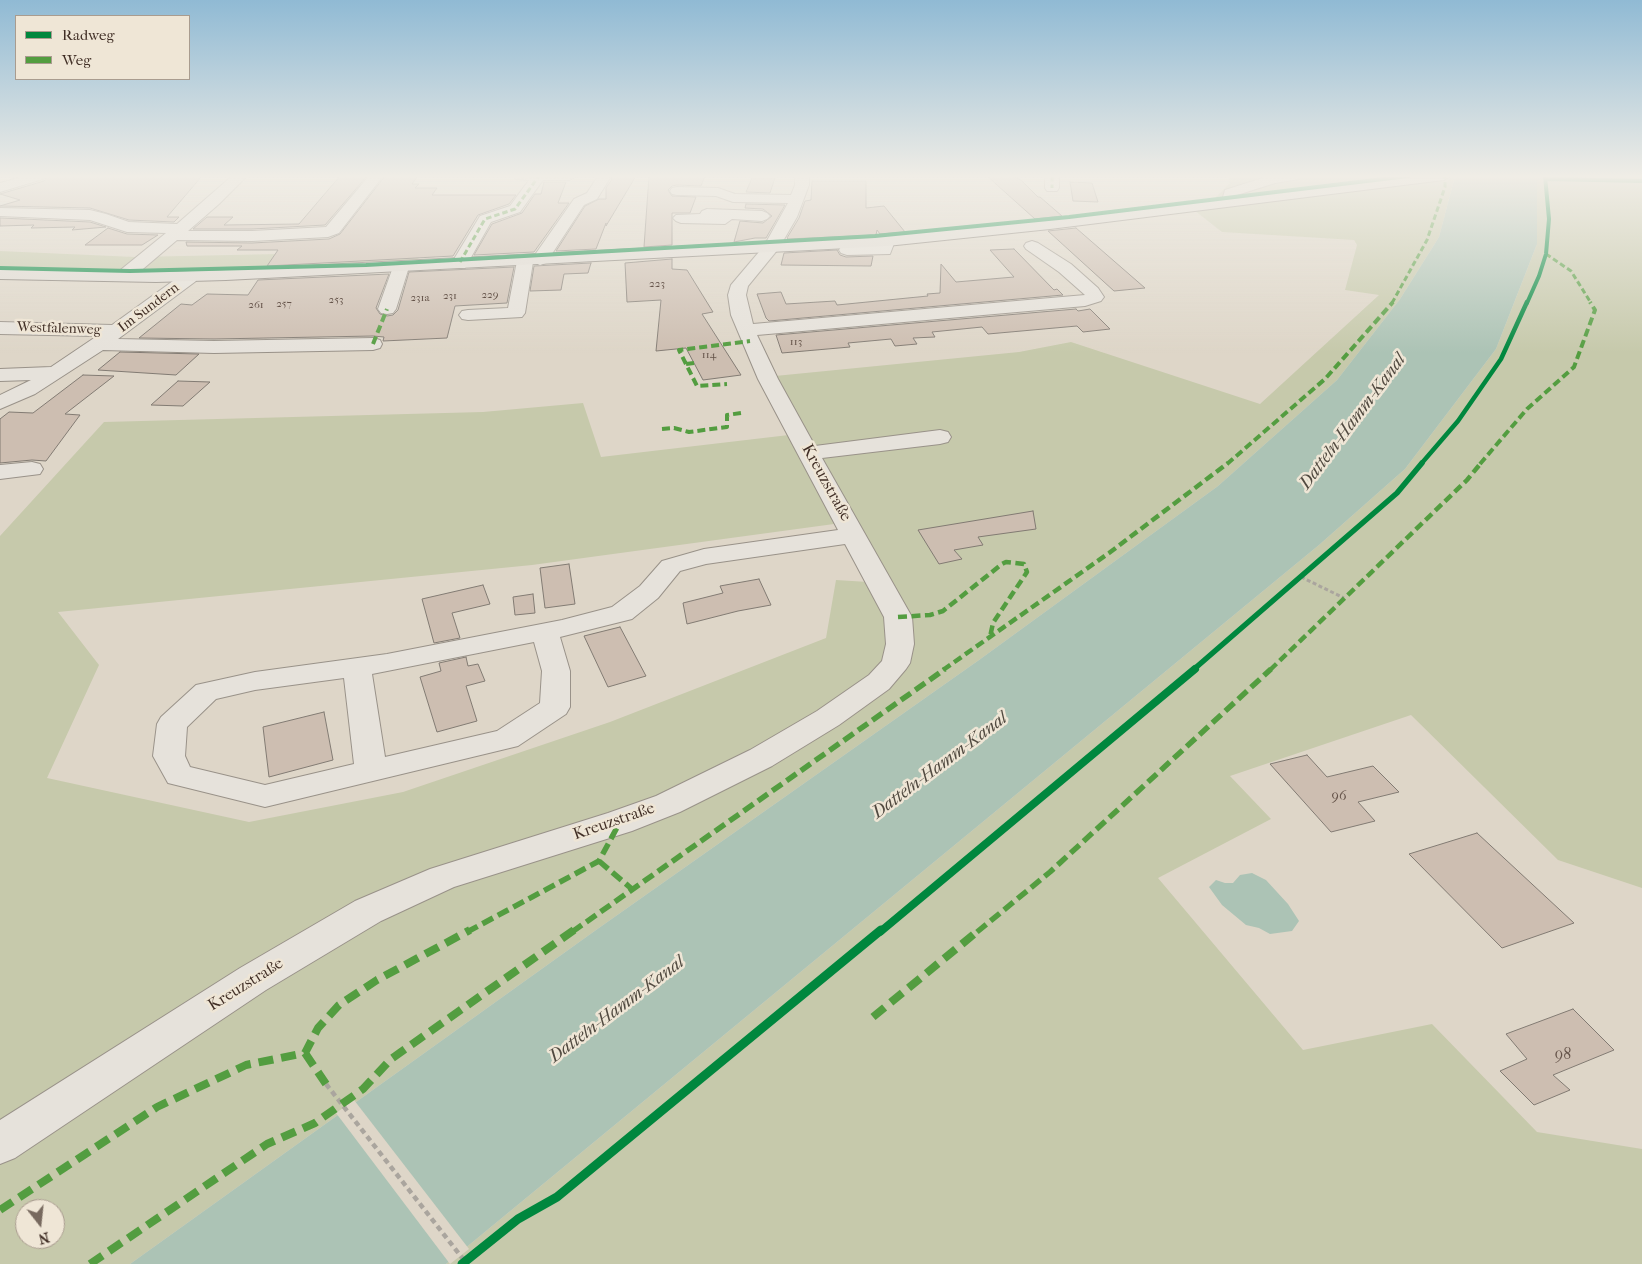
<!DOCTYPE html>
<html>
<head>
<meta charset="utf-8">
<style>
  body { margin:0 }
  #map { position:relative; width:1642px; height:1264px; overflow:hidden; background:#ded6c8; font-family:"IM FELL French Canon",serif }
  canvas { display:block }
  .legend { position:absolute; left:15px; top:15px; width:175px; height:65px; box-sizing:border-box; background:#efe6d6; border:1px solid #a99c8f; margin:0; padding:6px 9px; list-style:none; font-size:15px; color:#402e25 }
  .legend li { display:flex; align-items:center; gap:10px; height:25px }
  .legend b { width:25px; border:1px solid #a99c8f }
  .north { position:absolute; left:15px; top:1199px; width:50px; height:50px; box-sizing:border-box; background:#efe6d6; border:1px solid #a99c8f; border-radius:50%; rotate:164deg; font-size:14px; font-weight:700; line-height:20px; text-align:center; color:#402e25 }
  .north::after { content:''; display:block; margin:auto; width:18px; height:22px; background:#77695e; clip-path:polygon(50% 0,100% 100%,50% 72%,0 100%) }
</style>
</head>
<body>
<div id="map">
<canvas width="1642" height="1264"></canvas>
<ul class="legend">
<li><b style="height:6px;background:#00873e"></b>Radweg</li>
<li><b style="height:6px;background:#539d40"></b>Weg</li>
</ul>
<div class="north">N</div>
</div>
<script>
const context = document.querySelector('canvas').getContext('2d');
context.lineJoin = 'round';
function paint(path, color) { context.fillStyle = color; context.fill(path, 'evenodd'); }
const toPath = rows => new Path2D(rows.map(r => 'M' + r).join(''));
function strokePath(path, color, width, dash) { context.strokeStyle = color; context.lineWidth = width; context.lineCap = dash ? 'butt' : 'round'; context.setLineDash(dash || []); context.stroke(path); }
function write(font, color, halo, rows, align = 'center') {
  context.font = font + ' "IM FELL French Canon",serif'; context.lineWidth = 5; context.setLineDash([]); context.textBaseline = 'middle'; context.strokeStyle = halo; context.fillStyle = color; for (const [text, x, y, turn = 0] of rows) {
    context.save(); context.translate(x, y); context.rotate((+turn || 0) * Math.PI / 180); context.textAlign = isNaN(turn) ? turn : align; if (halo) context.strokeText(text, 0, 0); context.fillText(text, 0, 0); context.restore();
  }
}
paint(toPath([
  [1228,176,1455,176,1439,237,1400,299,1337,380,1218,486,979,660,596,930,130,1264,0,1264,0,536,104,422,483,412,583,403,601,457,806,433,775,376,1019,352,1071,342,1260,404,1379,295,1345,290,1357,245,1354,240,1222,232,1185,203,1214,199,1230,183],
  [856,521,868,582,836,580,826,638,610,722,403,792,249,822,47,778,99,665,58,612,532,565],
  [25,1209,55,1209,55,1239,25,1239],
  [1537,176,1642,176,1642,888,1558,860,1411,715,1230,776,1271,819,1158,878,1303,1050,1432,1024,1537,1132,1642,1149,1642,1264,446,1264,1319,545,1405,469,1496,349,1537,244],
  [0,251,135,257,423,251,412,269,0,276]
]), '#c6c9ab');
paint(toPath([
  [1455,176,1537,176,1537,244,1496,349,1405,469,1319,545,446,1264,130,1264,596,930,979,660,1218,486,1337,380,1400,299,1439,237],
  [1252,873,1266,880,1288,904,1299,921,1292,931,1270,934,1259,928,1246,925,1222,905,1209,887,1216,880,1225,883,1233,883,1240,875]
]), '#acc3b5');
paint(toPath([
  [354,1100,469,1249,450,1264,336,1113]
]), '#ded6c8');
const building = toPath([
  [47,176,202,176,167,217,179,217,174,222,129,220,90,208,0,206,20,200,0,194,44,181,47,176],
  [340,176,367,176,325,225,252,229,193,229,207,217,233,217,224,225,299,224,340,176],
  [385,176,418,176,412,184,419,184,415,188,437,188,432,195,516,195,509,204,478,215,453,256,267,266,278,250,237,250,242,246,187,246,186,242,252,243,329,239,340,234,385,176],
  [610,176,636,176,606,226,606,223,596,249,556,251,585,206,599,199,606,199,606,188,612,179,610,176],
  [649,176,705,176,701,186,677,185,672,186,668,190,672,196,696,197,690,213,672,213,672,245,644,247,649,176],
  [987,176,1012,176,1021,180,1038,197,1040,197,1062,216,1035,219,987,176],
  [752,178,775,178,770,193,746,192,752,178],
  [812,181,866,181,866,208,884,206,905,232,880,234,877,230,876,235,788,239,787,238,799,218,805,201,811,200,812,181],
  [544,182,566,182,558,203,569,203,534,252,474,255,492,224,522,213,535,194,541,194,544,182],
  [1070,182,1092,183,1098,202,1073,201,1070,182],
  [746,204,785,205,766,238,755,238,734,242,740,221,763,223,772,216,763,209,745,208,746,204],
  [0,218,90,222,106,227,72,230,75,227,31,228,34,225,0,226,0,218],
  [108,228,127,234,158,235,142,245,85,245,108,228],
  [1076,228,1145,288,1114,291,1048,231,1076,228],
  [1014,249,1054,290,1057,289,1063,295,769,321,766,318,757,294,781,292,786,304,835,301,837,305,928,296,927,294,940,293,941,264,956,282,1014,277,990,250,1014,249],
  [837,250,840,255,846,257,873,256,871,266,781,265,784,253,837,250],
  [672,259,672,269,687,270,713,312,702,314,741,375,703,380,686,348,656,351,661,300,627,302,625,263,672,259],
  [591,263,588,273,564,274,561,290,530,291,534,266,591,263],
  [514,267,507,303,455,306,447,338,383,341,384,337,373,336,214,339,139,338,181,304,192,305,207,294,248,295,258,280,389,274,376,308,380,314,387,316,393,315,398,310,409,272,514,267],
  [1076,309,1078,311,1090,309,1110,329,1083,332,1077,326,988,334,982,327,932,332,935,337,913,338,917,344,895,346,891,339,848,343,850,347,782,353,776,335,1076,309],
  [120,352,199,354,176,375,98,370,120,352],
  [83,375,114,376,65,414,80,415,46,461,32,460,0,463,0,419,9,412,33,413,83,375],
  [178,381,210,382,183,406,151,405,178,381],
  [1033,511,1036,529,978,537,983,545,954,550,962,559,939,564,918,530,1033,511],
  [569,564,575,604,545,608,540,568,569,564],
  [759,579,771,605,738,611,687,624,683,603,723,593,720,586,759,579],
  [483,585,490,604,452,613,460,638,434,643,422,599,483,585],
  [533,594,535,613,515,615,513,597,533,594],
  [620,627,646,676,608,687,584,636,620,627],
  [466,657,468,666,478,664,485,681,466,686,477,721,437,732,420,677,441,671,439,663,466,657],
  [324,712,333,760,269,777,263,727,324,712],
  [1307,755,1327,777,1373,766,1399,792,1358,802,1375,821,1331,832,1270,764,1307,755],
  [1477,833,1574,923,1502,948,1409,854,1477,833],
  [1573,1009,1614,1050,1553,1075,1570,1090,1534,1105,1500,1071,1527,1059,1506,1034,1573,1009]
]);
paint(building, '#cdbeb1');
strokePath(building, '#827b73', 1);
const minor = toPath([
  [25,176,45,176,43,179,0,192,0,183,25,176],
  [232,176,247,176,219,204,188,231,252,231,326,227,369,176,383,176,339,233,328,237,252,241,177,240,130,280,124,281,118,280,116,276,118,272,166,233,127,232,90,220,0,216,0,208,90,210,106,214,129,222,177,224,232,176],
  [514,176,577,176,570,180,543,180,520,212,491,222,465,268,453,268,451,264,480,216,510,206,529,180,516,179,514,176],
  [598,176,608,176,610,178,597,199,584,205,546,263,540,265,533,262,525,313,522,317,468,320,462,319,459,315,462,311,468,310,508,308,517,261,519,258,525,256,532,259,574,199,587,193,598,176],
  [795,176,809,176,809,185,797,217,779,248,748,286,746,295,753,324,1085,295,1059,272,1026,249,1024,246,1026,243,1032,241,1038,243,1071,264,1098,288,1104,297,1101,301,1085,306,757,335,778,379,815,446,940,430,948,432,951,437,948,442,940,444,822,458,912,617,914,644,910,663,906,669,889,689,839,725,772,766,680,812,632,831,454,887,381,921,266,990,15,1158,0,1164,0,1120,240,968,355,901,430,869,608,813,656,796,750,750,817,711,869,675,882,661,886,644,884,617,845,544,706,564,680,571,658,598,632,619,560,637,570,671,570,707,566,714,518,746,265,807,168,783,153,756,157,724,161,717,196,685,255,672,387,654,562,620,612,607,640,586,662,561,704,549,838,530,758,379,731,315,728,295,731,285,764,246,788,203,733,202,716,196,677,195,672,194,670,191,672,188,677,187,718,188,735,194,791,195,795,185,795,176],
  [534,642,542,671,540,703,497,731,385,757,372,674,534,642],
  [344,678,354,764,265,785,190,767,185,756,187,727,216,699,255,690,344,678],
  [1045,176,1059,176,1059,188,1057,191,1047,191,1045,188,1045,176],
  [1269,176,1301,176,1299,179,1275,183,1237,195,1244,201,1242,204,1232,204,1223,197,1225,190,1269,176],
  [707,209,762,211,767,213,770,216,767,219,762,221,732,219,725,224,681,223,676,221,673,218,676,215,700,214,702,211,707,209],
  [887,236,893,238,895,241,890,254,847,255,841,253,839,250,841,247,847,245,878,246,881,238,887,236],
  [401,262,407,263,409,267,396,309,393,313,387,314,381,313,378,309,393,267,395,263,401,262],
  [190,272,196,273,198,277,196,281,118,339,214,341,373,338,380,340,382,344,380,348,373,350,214,353,103,350,35,394,0,409,0,395,31,380,0,381,0,369,51,367,97,336,0,334,0,322,112,325,184,273,190,272],
  [32,462,40,464,43,469,40,474,0,479,0,465,32,462]
]);
const major = toPath([
  [1412,176,1451,176,1444,180,1050,229,887,246,226,280,156,282,0,279,0,269,156,272,226,270,887,236,1050,219,1412,176]
]);
strokePath(minor, '#999289', 2);
strokePath(major, '#827b73', 2);
strokePath(toPath([
  [1301,577,1344,598]
]), '#aaa59e', 3, [4, 2.5]);
strokePath(toPath([
  [326,1084,467,1264]
]), '#aaa59e', 4.5, [5.5, 4]);
paint(minor, '#e6e2db');
paint(major, '#e1dcd5');
strokePath(toPath([
  [520,176,570,176],
  [1052,176,1052,188],
  [1546,254,1571,271,1591,303],
  [460,262,485,219,515,209,539,176],
  [1392,303,1427,240,1445,187,1445,176]
]), '#539d40', 3, [5.5, 3]);
strokePath(toPath([
  [373,344,387,309],
  [694,363,686,364,697,386,727,384],
  [686,364,679,350,750,341],
  [662,429,674,428,689,432,727,427,727,415,741,413],
  [1227,464,1325,379,1393,302],
  [1480,464,1527,409,1574,367,1595,310,1590,302]
]), '#539d40', 4, [8, 4]);
strokePath(toPath([
  [898,617,930,615,943,611,1002,564,1006,562,1024,564,1027,572,993,623,990,637],
  [943,670,1109,553,1228,463],
  [1270,670,1467,480,1481,463]
]), '#539d40', 4.5, [9, 4.5]);
strokePath(toPath([
  [599,861,633,890],
  [467,932,599,861,620,822],
  [572,932,945,669],
  [977,932,1050,872,1271,669]
]), '#539d40', 5.5, [12, 5.5]);
strokePath(toPath([
  [873,1017,979,930],
  [305,1053,326,1084],
  [0,1210,157,1107,246,1065,305,1053,318,1028,339,1005,377,980,470,930],
  [90,1264,267,1144,315,1123,363,1089,391,1059,574,930]
]), '#539d40', 8, [15, 8]);
strokePath(toPath([
  [1546,179,1642,181],
  [0,268,130,271,366,265,875,236,1069,217,1408,176],
  [1527,303,1539,276,1546,254,1549,219,1545,176]
]), '#00873e', 4);
strokePath(toPath([
  [1421,464,1458,421,1501,359,1527,302]
]), '#00873e', 4.5);
strokePath(toPath([
  [1193,670,1397,493,1422,463]
]), '#00873e', 5.5);
strokePath(toPath([
  [880,932,1195,669]
]), '#00873e', 8);
strokePath(toPath([
  [462,1264,518,1219,557,1197,881,930]
]), '#00873e', 9);
const sky = context.createLinearGradient(0, 0, 0, 353);
sky.addColorStop(0, '#90bad4');
sky.addColorStop(0.5, '#f0ede6');
sky.addColorStop(1, '#f0ede600');
context.fillStyle = sky;
context.fillRect(0, 0, 1642, 353);
write('11px', '#645349', null, [
  ["223",657,284],
  ["229",490,295],
  ["231",450,296],
  ["231a",420,298],
  ["253",336,300],
  ["257",284,304],
  ["261",256,305],
  ["113",796,342],
  ["114",709,355]
]);
write('14px', '#402e25', '#efe6d6', [
  ["Im Sundern",149,308,-37],
  ["Westfalenweg",59,329,2]
]);
write('14px', '#645349', null, [
  ["96",1339,797]
]);
write('16px', '#402e25', '#efe6d6', [
  ["Kreuzstraße",826,483,61],
  ["Kreuzstraße",614,822,-19],
  ["Kreuzstraße",246,985,-32]
]);
write('16px', '#645349', null, [
  ["98",1563,1055]
]);
write('italic 18px', '#514a40', '#efe6d6', [
  ["Datteln-Hamm-Kanal",1353,422,-53],
  ["Datteln-Hamm-Kanal",940,766,-37],
  ["Datteln-Hamm-Kanal",617,1010,-37]
]);
</script>
</body>
</html>
